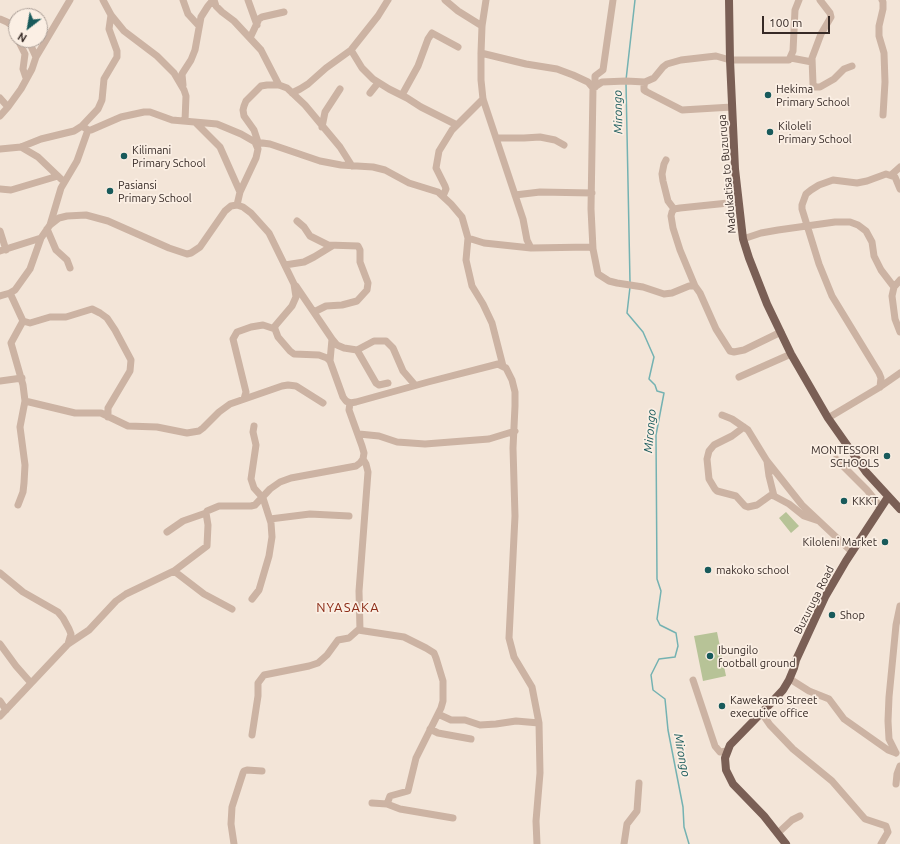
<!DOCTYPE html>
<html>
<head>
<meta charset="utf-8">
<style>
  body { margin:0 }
  #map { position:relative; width:900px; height:844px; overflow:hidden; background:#f3e5d8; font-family:Ubuntu,sans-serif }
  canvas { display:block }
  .north { position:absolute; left:8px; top:8px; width:40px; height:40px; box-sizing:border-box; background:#fbefe4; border:1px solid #aca098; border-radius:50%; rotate:211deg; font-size:11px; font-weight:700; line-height:16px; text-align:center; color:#362a26 }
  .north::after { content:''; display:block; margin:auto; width:14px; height:18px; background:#185a5b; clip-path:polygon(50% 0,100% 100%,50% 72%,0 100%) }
  .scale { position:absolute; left:762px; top:16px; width:68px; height:18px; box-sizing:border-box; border:2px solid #362a26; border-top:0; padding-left:5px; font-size:12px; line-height:14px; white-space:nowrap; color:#362a26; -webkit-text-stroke:3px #fbefe4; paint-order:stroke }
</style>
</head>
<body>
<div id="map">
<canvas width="900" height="844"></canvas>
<div class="north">N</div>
<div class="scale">100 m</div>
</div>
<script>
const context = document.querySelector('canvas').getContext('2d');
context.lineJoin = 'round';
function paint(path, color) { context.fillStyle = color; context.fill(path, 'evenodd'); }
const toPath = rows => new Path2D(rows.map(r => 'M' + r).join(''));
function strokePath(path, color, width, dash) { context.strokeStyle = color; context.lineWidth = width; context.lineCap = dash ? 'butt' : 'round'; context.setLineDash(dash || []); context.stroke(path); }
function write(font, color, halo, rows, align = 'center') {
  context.font = font + ' Ubuntu,sans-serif'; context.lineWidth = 3.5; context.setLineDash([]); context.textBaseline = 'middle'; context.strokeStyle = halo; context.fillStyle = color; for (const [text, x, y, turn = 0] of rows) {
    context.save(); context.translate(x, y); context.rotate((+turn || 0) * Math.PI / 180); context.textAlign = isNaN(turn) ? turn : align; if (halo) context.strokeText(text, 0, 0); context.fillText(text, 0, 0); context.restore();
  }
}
paint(toPath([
  [786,512,799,526,791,533,779,518],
  [717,632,726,676,703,681,694,636]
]), '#b7c397');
strokePath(toPath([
  [626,80,635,0],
  [626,83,630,282],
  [630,287,627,313,643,332,654,357,649,379,655,385,657,391,664,393,656,435,657,579,661,591,657,619,660,625,676,633,678,646,675,657,659,659,651,675,653,690,665,699,668,730,683,807,684,827,689,844]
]), '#74b2b2', 1.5);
strokePath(toPath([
  [103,0,111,15,124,31,157,56,174,73,184,90,186,96,185,121],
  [183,0,188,14,199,26],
  [214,0,216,6,222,12,234,21,261,50,279,85],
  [248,0,257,25],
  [445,0,458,11,482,26],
  [486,0,482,26,481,53,481,80,483,99,523,219,527,240,531,248,590,247,593,249,598,274,609,281,617,283,643,287,664,294,672,293,689,286,695,286,700,293,716,329,730,351,734,352,744,350,781,332],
  [820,0,830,13,831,17,821,34,812,58,813,84,815,87,820,87,834,79,844,69,852,66],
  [882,0,883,2,883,9,879,26,879,36,884,53,885,82,883,115],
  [0,19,7,22,16,28],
  [250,38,259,19,262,17,284,12],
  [18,40,25,54,23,69,26,78],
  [26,40,31,46,36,57],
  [351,50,362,68,373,79,389,89,407,98,421,107,457,125],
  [481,53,526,64,557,69,573,75,588,82,593,88,591,209,593,249],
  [791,58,812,62],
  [183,85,182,74,191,60,195,50,201,17,208,6,213,0],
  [595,87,595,76,603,70,613,0],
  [593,88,602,82,626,81,645,82],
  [292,93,300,89,308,84,326,68,351,50,378,16,388,0],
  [370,93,378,83],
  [402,95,418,66,428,39,432,33,458,47],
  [0,98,8,107],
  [732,107,682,110,647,92,644,90,644,86,645,82,654,78,663,67,667,64,681,60,716,56,730,60,789,60,793,51,795,10,799,0],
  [0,116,8,107,21,89,32,69,36,57,70,0],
  [196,123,220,147,240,192],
  [82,126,88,130,91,130,121,117,144,112,150,112,172,120,217,124,241,134,255,142,270,144,320,161,341,165,373,167,385,170,409,183,438,192,451,204,462,217,468,238,466,260,472,286,483,304,492,323,503,366],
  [322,127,325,112,340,89],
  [497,138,524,138,540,137,555,140,564,145],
  [258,142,254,130,244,116,243,110,244,106,246,101,261,86,267,85,279,85,287,88,305,105,340,147,352,166],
  [21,147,38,157,61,179],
  [0,149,21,147,41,139,74,131,82,126,98,109,102,100,104,79,117,57,117,51,109,29,111,15],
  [666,160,664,164,662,174,663,181,668,201,674,209],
  [891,175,900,167],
  [0,189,11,190,58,176],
  [515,195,540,192,592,193],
  [443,196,446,189,445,186,436,168,439,151,452,130,483,99],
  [237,205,240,192,256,158,258,149,255,142],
  [297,221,304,227,310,236,328,245,358,246,360,250,360,262,368,283,367,290,357,301,342,305,326,306,314,312],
  [50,225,61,188,77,161,88,130],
  [47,229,56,250,67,260,70,268],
  [0,231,6,250],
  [468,238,484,243,531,248],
  [743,239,761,233,778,230,835,222,850,222,858,225,866,231,872,242,874,256,881,270,894,287],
  [0,251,41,238,50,225,59,218,67,216,86,215,108,221,169,248,187,254,191,253,200,247,225,211,231,206,237,205,243,207,251,213,269,233,294,284,296,297,292,306,275,326,275,329,278,337,290,351,294,354,319,355,327,358,330,361,343,397,346,401,350,403,356,402,428,382,498,364,506,368,512,380,515,392,515,406,513,448,515,516,509,638,514,657,532,687,539,723,540,773,536,821,537,844],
  [285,265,304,262,314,257,332,246],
  [900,280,894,287,892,296,895,319,900,332],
  [296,286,332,339,330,361],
  [695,286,680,250,673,228,671,216,672,212,674,209,680,208,738,202],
  [10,293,23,321,11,343,23,385,25,401,20,427,25,465,24,483,23,492,18,505],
  [0,296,10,293,15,290,30,269,41,238],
  [23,321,30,323,50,317,66,317,92,309,100,313,107,318,115,330,131,360,130,371,108,408,108,417],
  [332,339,337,345,344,348,357,350,374,341,386,341,393,348,403,371,415,385],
  [357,350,376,383,379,385,388,383],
  [739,377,791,354],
  [0,381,22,378],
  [880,387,881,378,879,373,832,296,819,264,802,209,802,205,806,194,811,190,819,185,833,180,857,183,867,181,886,174,895,177,900,189],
  [244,399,246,392,233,339,237,332,251,327,263,325,275,329],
  [25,401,75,413,101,413,128,426,157,427,187,433,199,431,203,428,219,412,230,404,282,386,288,385,296,386,323,403],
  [722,415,732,419,748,430,767,461,802,505,852,552],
  [828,418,880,387,900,373],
  [744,427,732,436,714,445,709,451,707,459,709,479,715,489,717,491,736,496,745,506,748,507,757,505,771,495,774,496,789,504,804,516,819,521],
  [359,434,379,436,397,442,425,444,489,439,515,431],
  [836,459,867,490,876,501,880,508],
  [767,461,769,476,774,496],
  [270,519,310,514,349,516],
  [167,532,183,521,206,513],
  [174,571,204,594,232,609],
  [0,573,23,592,58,612,63,618,69,629,71,634,68,644],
  [252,599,259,590,269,556,272,537,271,523,263,498,254,488,251,479,256,445,253,432,254,426],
  [360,630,359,591,368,472,366,464,363,459],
  [0,644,16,666,31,683],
  [790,679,809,691,829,699,844,719,888,750,896,753],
  [693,680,715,746,720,752,727,751],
  [0,701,6,710],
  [761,712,770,725,793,749,832,781,865,819,886,826,888,832,881,844],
  [438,714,451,720,465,720,480,725,496,724,516,721,539,723],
  [0,716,68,644,89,630,116,601,126,594,174,571,207,546,208,525,206,513,207,511,219,506,251,506,255,505,270,489,280,482,291,478,356,466,360,463,363,459,364,453,362,446,349,410,350,403],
  [430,729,438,733,471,739],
  [252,735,258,696,258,683,264,675,309,666,318,663,327,655,338,640,349,638,358,630,404,637,426,648,434,653,436,658,443,681,443,701,441,708,416,758,408,791,390,796,387,804],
  [896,753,889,739,888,721,889,697,896,625,900,606],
  [896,784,897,774,900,766],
  [372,803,387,804,400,809,453,818],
  [778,833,792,820,800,816],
  [234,844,231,824,232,807,243,773,244,771,247,770,262,771],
  [624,844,627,824,637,811,639,783]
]), '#ccb3a3', 7);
strokePath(toPath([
  [729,0,730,60,735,169,743,239,749,258,767,304,791,354,828,418,866,472,900,509],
  [786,844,764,816,733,784,726,770,725,758,730,745,770,704,783,690,789,680,794,668,796,660,825,597,846,561,888,497]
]), '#7a5f55', 8);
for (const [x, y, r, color] of [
  [768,95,4,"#185a5b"],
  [770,132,4,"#185a5b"],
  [124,156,4,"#185a5b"],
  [110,191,4,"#185a5b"],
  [887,456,4,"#185a5b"],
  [844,501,4,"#185a5b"],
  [885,542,4,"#185a5b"],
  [708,570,4,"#185a5b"],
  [832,615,4,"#185a5b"],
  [710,656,4,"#185a5b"],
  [722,706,4,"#185a5b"]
]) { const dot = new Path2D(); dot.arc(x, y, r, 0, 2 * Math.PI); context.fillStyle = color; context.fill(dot); strokePath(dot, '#fbefe4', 1.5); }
write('11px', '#362a26', '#fbefe4', [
  ["Hekima",776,89],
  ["Primary School",776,102],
  ["Kiloleli",778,126],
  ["Primary School",778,139],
  ["Kilimani",132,150],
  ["Primary School",132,163],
  ["Pasiansi",118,185],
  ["Primary School",118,198],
  ["MONTESSORI",879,450,"right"],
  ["SCHOOLS",879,463,"right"],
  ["KKKT",852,501],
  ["Kiloleni Market",877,542,"right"],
  ["makoko school",716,570],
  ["Shop",840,615],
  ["Ibungilo",718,650],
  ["football ground",718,663],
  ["Kawekamo Street",730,700],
  ["executive office",730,713]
], 'left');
write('11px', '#362a26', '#fbefe4', [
  ["Madukatisa to Buzuruga",727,174,-95],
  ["Buzuruga Road",814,600,-63]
]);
write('italic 12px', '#185a5b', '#fbefe4', [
  ["Mirongo",618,112,-91],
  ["Mirongo",650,431,-85],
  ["Mirongo",682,755,79]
]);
context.letterSpacing = '1px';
write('13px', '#8c2d18', '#fbefe4', [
  ["NYASAKA",348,608]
]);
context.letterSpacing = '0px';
</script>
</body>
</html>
